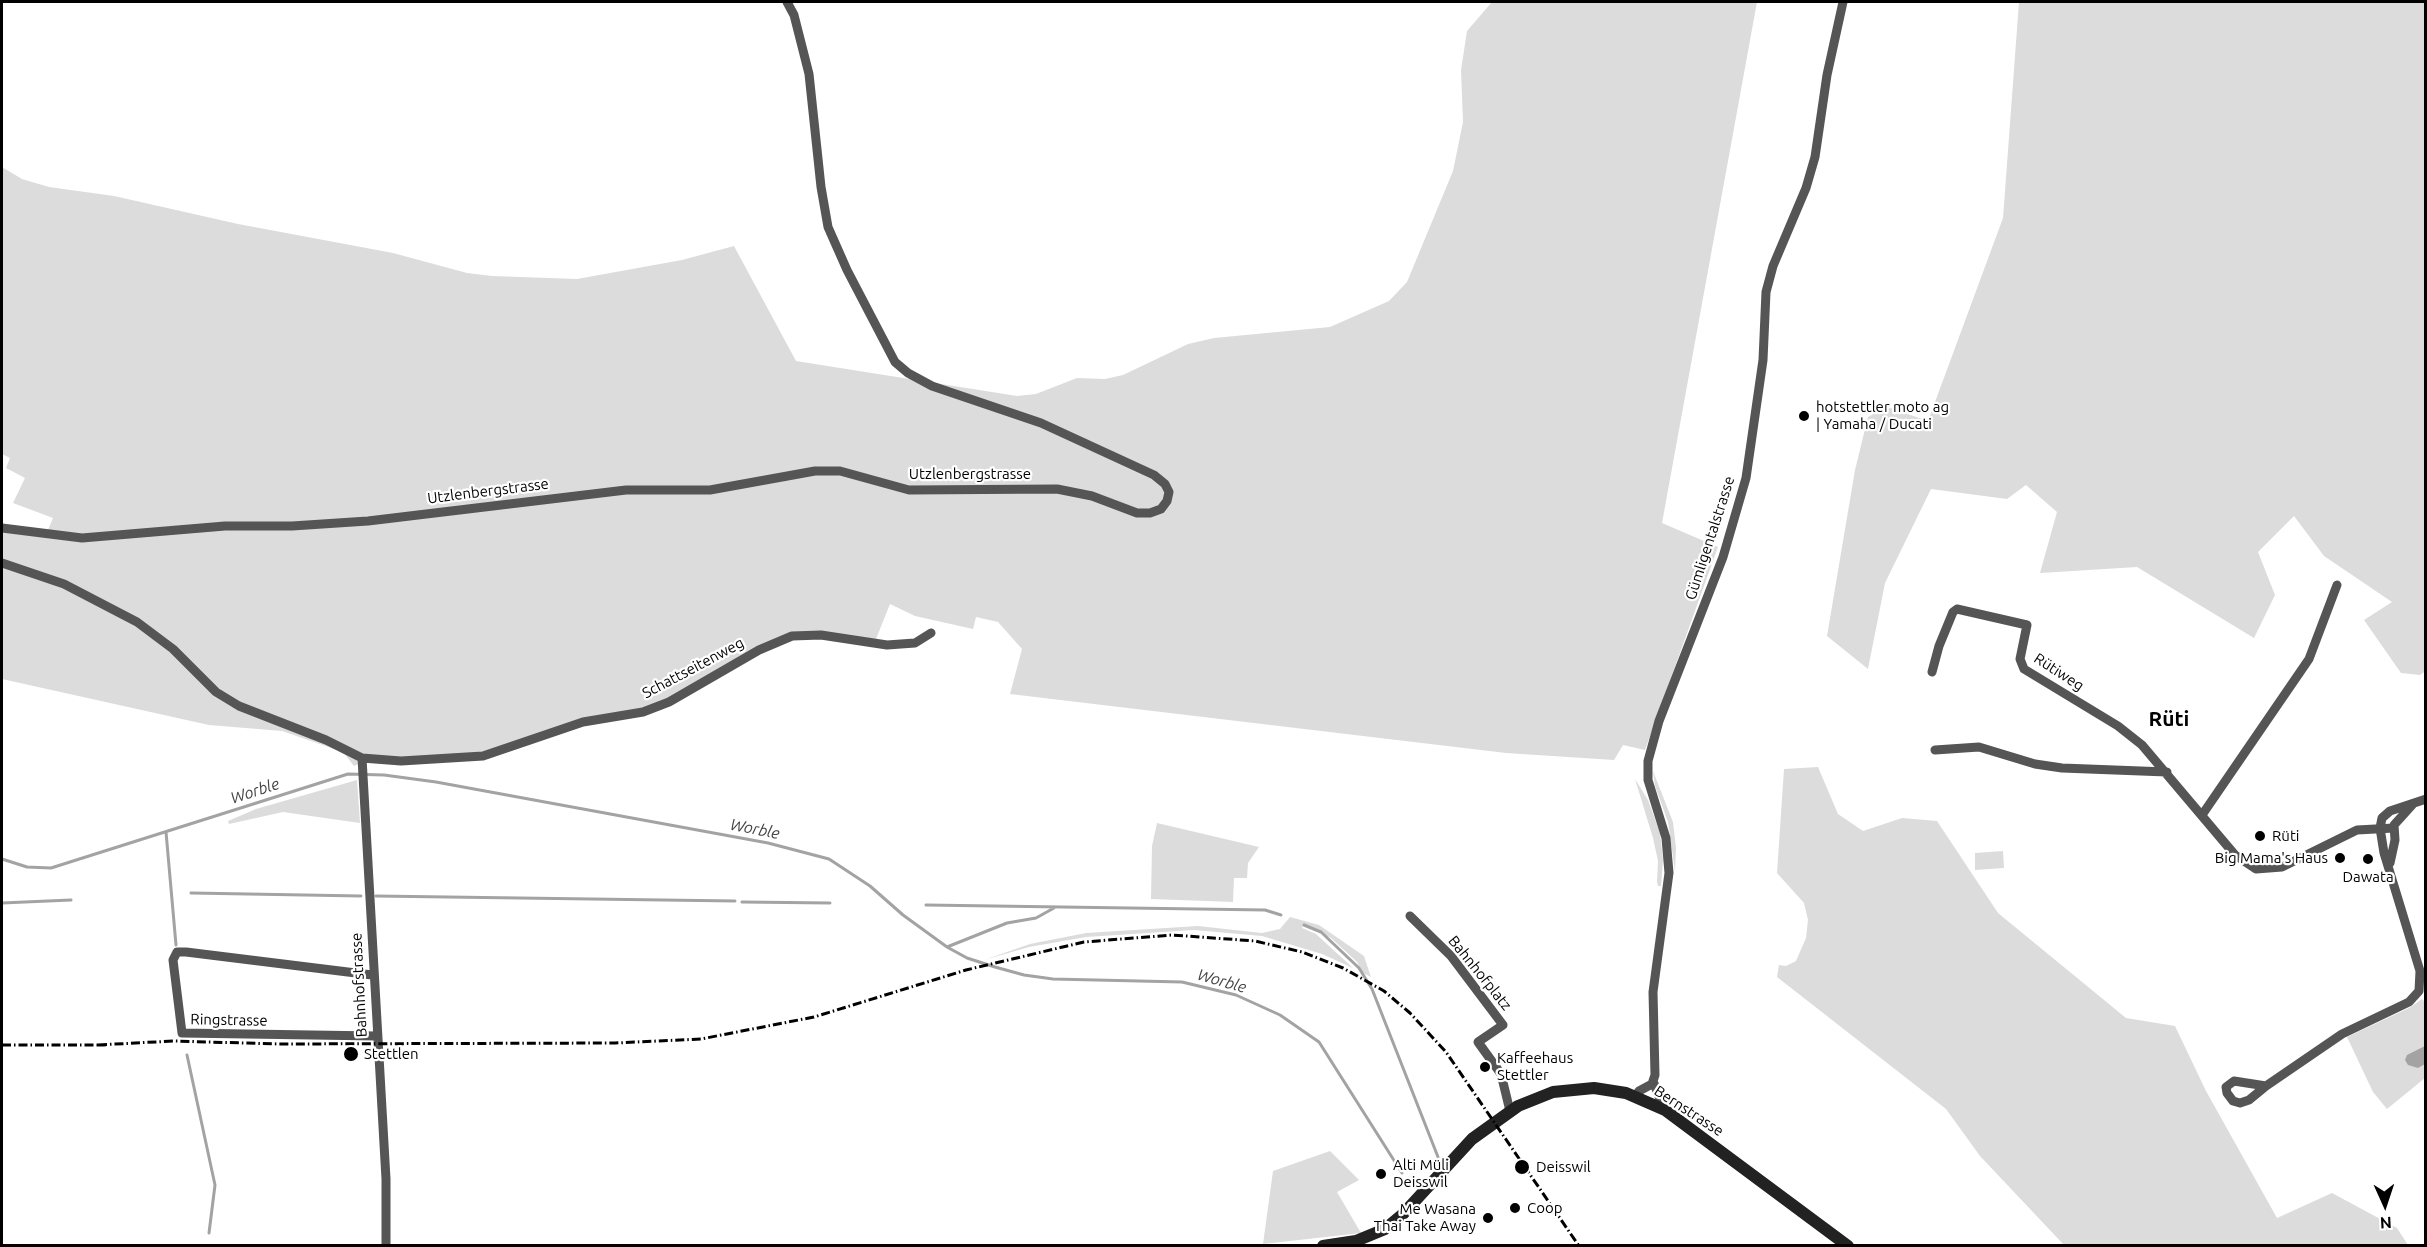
<!DOCTYPE html>
<html>
<head>
<meta charset="utf-8">
<style>
  body { margin:0 }
  #map { position:relative; width:2427px; height:1247px; overflow:hidden; background:#fff; font-family:Ubuntu,sans-serif }
  canvas { display:block }
  .frame { position:absolute; inset:0; border:3px solid #000; pointer-events:none }
  .north { position:absolute; left:2355px; top:1175px; width:60px; height:60px; -webkit-text-stroke:4px #fff; paint-order:stroke; rotate:177deg; font-size:16px; font-weight:700; line-height:24px; text-align:center; color:#000 }
  .north::after { content:''; display:block; margin:auto; width:21px; height:27px; background:#000; clip-path:polygon(50% 0,100% 100%,50% 72%,0 100%) }
</style>
</head>
<body>
<div id="map">
<canvas width="2427" height="1247"></canvas>
<div class="frame"></div>
<div class="north">N</div>
</div>
<script>
const context = document.querySelector('canvas').getContext('2d');
context.lineJoin = 'round';
function paint(path, color) { context.fillStyle = color; context.fill(path, 'evenodd'); }
const toPath = rows => new Path2D(rows.map(r => 'M' + r).join(''));
function strokePath(path, color, width, dash) { context.strokeStyle = color; context.lineWidth = width; context.lineCap = dash ? 'butt' : 'round'; context.setLineDash(dash || []); context.stroke(path); }
function write(font, color, halo, rows, align = 'center') {
  context.font = font + ' Ubuntu,sans-serif'; context.lineWidth = 4.5; context.setLineDash([]); context.textBaseline = 'middle'; context.strokeStyle = halo; context.fillStyle = color; for (const [text, x, y, turn = 0] of rows) {
    context.save(); context.translate(x, y); context.rotate((+turn || 0) * Math.PI / 180); context.textAlign = isNaN(turn) ? turn : align; if (halo) context.strokeText(text, 0, 0); context.fillText(text, 0, 0); context.restore();
  }
}
paint(toPath([
  [1492,2,1757,2,1662,523,1718,547,1645,750,1623,745,1614,760,1506,753,1010,694,1022,649,998,622,976,617,973,629,915,616,890,604,874,644,792,636,669,702,600,718,483,756,371,758,354,766,343,752,282,731,209,725,2,679,2,525,48,530,53,518,13,503,25,478,6,468,10,458,2,454,2,167,22,179,49,187,114,196,238,224,393,253,467,273,492,276,577,279,682,260,734,246,796,361,1017,396,1036,394,1077,378,1105,379,1123,375,1188,344,1214,338,1330,327,1389,301,1407,282,1453,171,1463,122,1461,70,1467,31],
  [2019,2,2425,2,2426,671,2420,675,2401,673,2364,620,2392,602,2324,556,2294,516,2258,552,2275,595,2254,638,2137,567,2040,573,2057,512,2026,485,2007,499,1931,489,1885,583,1868,669,1827,636,1855,470,1868,417,1887,407,1928,421,2003,218],
  [1818,767,1838,814,1863,831,1902,818,1937,821,1998,913,2126,1018,2175,1026,2206,1091,2277,1218,2332,1193,2397,1228,2408,1245,2064,1245,1980,1156,1946,1109,1777,977,1779,965,1786,966,1796,961,1806,938,1808,920,1804,903,1777,873,1784,769],
  [1653,771,1673,822,1676,848,1675,871,1668,822,1655,786],
  [1635,779,1648,800,1660,833,1663,860,1661,886,1658,886,1657,882,1658,861,1653,838],
  [357,780,360,823,283,812,229,824,228,821,256,809],
  [1157,823,1259,847,1248,863,1247,878,1234,878,1233,902,1151,899,1152,846],
  [2003,851,2004,868,1975,870,1975,853],
  [1290,917,1319,925,1364,956,1371,977,1363,973,1357,962,1331,938,1304,924,1302,928,1316,934,1353,968,1322,954,1262,936,1194,930,1086,937,1029,947,984,960,1030,944,1086,933,1198,926,1262,933,1280,929],
  [2422,999,2426,1003,2425,1078,2387,1109,2373,1092,2347,1037,2409,1008],
  [1330,1151,1359,1180,1337,1192,1361,1233,1263,1244,1273,1171]
]), '#dcdcdc');
paint(toPath([
  [2425,1046,2425,1064,2418,1068,2408,1065,2405,1060,2407,1055]
]), '#a3a3a3');
strokePath(toPath([
  [166,832,176,945],
  [2,859,27,867,51,868,348,774,384,775,436,782,768,843,829,859,870,886,903,915,947,947,967,958,995,967,1024,975,1053,979,1182,982,1236,995,1280,1015,1319,1042,1402,1173],
  [191,893,361,896],
  [376,896,735,901],
  [742,902,830,903],
  [2,903,71,900],
  [926,905,1265,910,1281,915],
  [1304,925,1321,932,1359,968,1372,989,1438,1157],
  [947,947,1007,923,1036,918,1054,908],
  [187,1055,215,1185,209,1233]
]), '#a3a3a3', 3);
strokePath(toPath([
  [2,528,82,538,225,526,292,526,368,521,626,490,710,490,815,471,840,471,909,490,1057,489,1092,496,1137,513,1150,513,1161,509,1167,501,1169,492,1165,484,1154,475,1041,423,932,386,908,373,895,362,847,270,828,227,821,187,809,74,794,15,787,2],
  [2,563,64,584,137,622,173,649,216,692,239,706,326,740,362,758,401,761,483,756,583,722,643,712,669,702,759,650,792,636,821,635,887,645,915,643,931,633],
  [1932,672,1939,646,1953,612,1957,609,2027,625,2020,659,2024,669,2118,726,2142,745,2235,855,2256,869,2282,867,2357,830,2394,828],
  [1935,750,1979,747,2035,764,2062,768,2167,772],
  [362,758,386,1179,386,1246],
  [2202,815,2309,659,2337,585],
  [2390,863,2395,840,2394,825,2413,804],
  [1410,916,1451,956,1503,1025,1478,1042,1501,1074,1510,1111],
  [372,975,186,952,177,952,173,960,182,1033,377,1036],
  [1653,1081,1660,1099,1658,1106],
  [2266,1086,2249,1100,2240,1103,2233,1101,2227,1093,2226,1087,2234,1081,2266,1086,2342,1034,2409,1002,2419,991,2420,971,2384,853,2380,828,2382,818,2390,811,2426,799],
  [1635,1096,1639,1091,1652,1084,1655,1075,1653,992,1669,873,1666,838,1648,780,1648,761,1659,721,1723,557,1746,478,1763,360,1766,292,1773,266,1806,188,1815,157,1827,75,1843,2]
]), '#555', 9);
strokePath(toPath([
  [1323,1246,1356,1241,1385,1229,1403,1214,1472,1139,1518,1106,1553,1092,1594,1088,1626,1093,1665,1110,1848,1246]
]), '#222', 12);
strokePath(toPath([
  [2,1045,106,1045],
  [98,1045,173,1041,280,1044,615,1043,701,1039,814,1017,966,970,1084,942,1172,935,1255,941,1302,952,1343,968,1384,991,1410,1013,1446,1052,1579,1246]
]), '#000', 3, [9, 3, 1.5, 3]);
for (const [x, y, r, color] of [
  [1804,416,6,"#000"],
  [2260,836,6,"#000"],
  [2340,858,6,"#000"],
  [2368,859,6,"#000"],
  [351,1054,8,"#000"],
  [1485,1067,6,"#000"],
  [1522,1167,8,"#000"],
  [1381,1174,6,"#000"],
  [1515,1208,6,"#000"],
  [1488,1218,6,"#000"]
]) { const dot = new Path2D(); dot.arc(x, y, r, 0, 2 * Math.PI); context.fillStyle = color; context.fill(dot); strokePath(dot, '#fff', 2); }
write('15px', '#000', '#fff', [
  ["hotstettler moto ag",1816,407],
  ["| Yamaha / Ducati",1816,424],
  ["Rüti",2272,836],
  ["Big Mama's Haus",2328,858,"right"],
  ["Dawata",2368,877,"center"],
  ["Stettlen",364,1054],
  ["Kaffeehaus",1497,1058],
  ["Stettler",1497,1075],
  ["Alti Müli",1393,1165],
  ["Deisswil",1393,1182],
  ["Deisswil",1536,1167],
  ["Coop",1527,1208],
  ["Me Wasana",1476,1209,"right"],
  ["Thai Take Away",1476,1226,"right"]
], 'left');
write('15px', '#000', '#fff', [
  ["Utzlenbergstrasse",970,474],
  ["Utzlenbergstrasse",488,491,-7],
  ["Gümligentalstrasse",1710,538,-72],
  ["Schattseitenweg",693,668,-28],
  ["Rütiweg",2059,672,33],
  ["Bahnhofplatz",1480,973,51],
  ["Bahnhofstrasse",359,985,-93],
  ["Ringstrasse",229,1020,1],
  ["Bernstrasse",1689,1111,33]
]);
write('italic 16px', '#444', '#fff', [
  ["Worble",255,791,-18],
  ["Worble",755,829,11],
  ["Worble",1222,981,16]
]);
write('bold 21px', '#000', '#fff', [
  ["Rüti",2169,719]
]);
</script>
</body>
</html>
